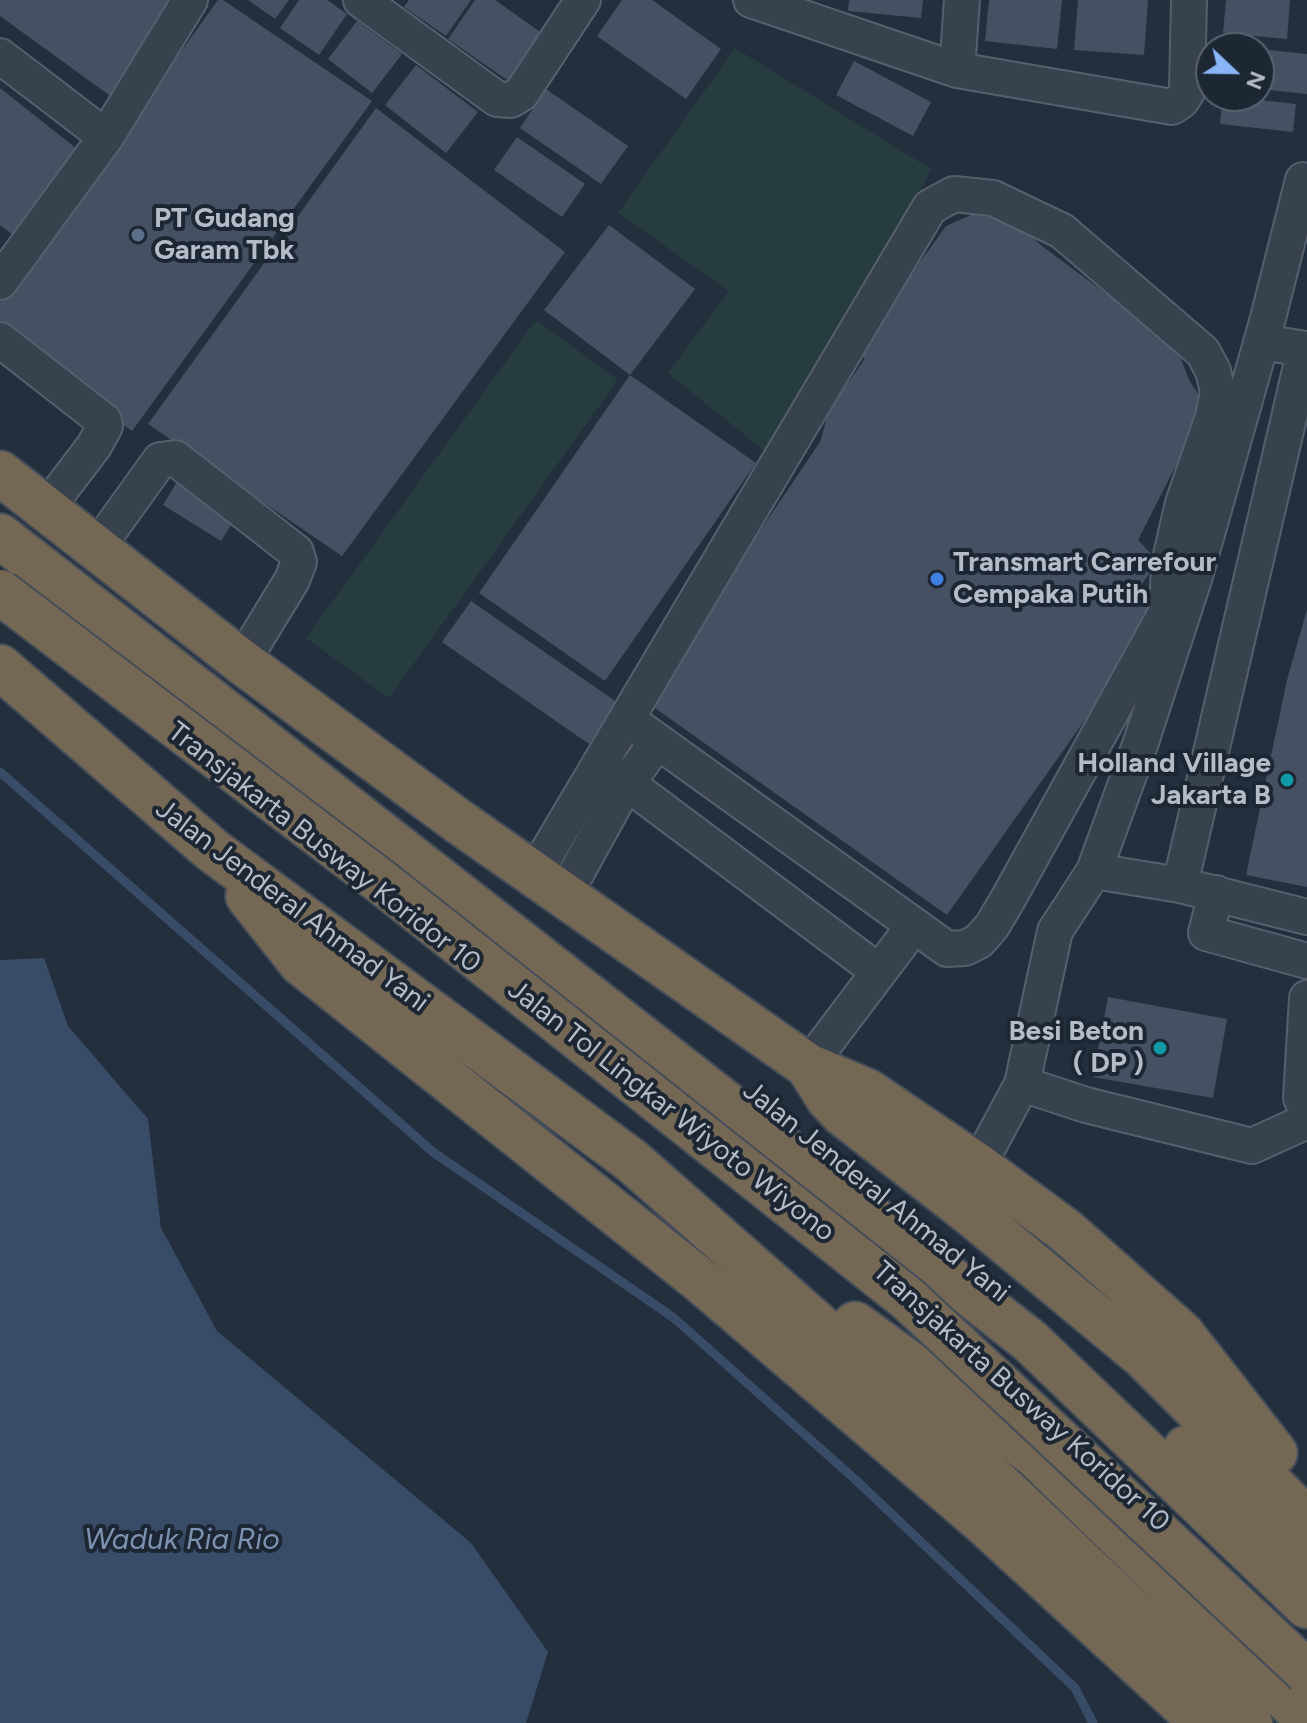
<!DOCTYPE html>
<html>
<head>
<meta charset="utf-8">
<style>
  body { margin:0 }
  #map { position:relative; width:1307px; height:1723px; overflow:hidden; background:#242f3e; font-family:Figtree,sans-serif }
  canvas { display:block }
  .north { position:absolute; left:1195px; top:32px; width:80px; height:80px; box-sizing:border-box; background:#1d2633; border:2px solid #59626f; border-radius:50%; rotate:112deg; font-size:22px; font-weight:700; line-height:32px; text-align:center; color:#b4bcc9 }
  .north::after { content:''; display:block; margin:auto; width:28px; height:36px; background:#8ab4f8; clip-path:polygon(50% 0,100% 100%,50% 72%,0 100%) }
</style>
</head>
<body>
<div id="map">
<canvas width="1307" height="1723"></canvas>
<div class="north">N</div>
</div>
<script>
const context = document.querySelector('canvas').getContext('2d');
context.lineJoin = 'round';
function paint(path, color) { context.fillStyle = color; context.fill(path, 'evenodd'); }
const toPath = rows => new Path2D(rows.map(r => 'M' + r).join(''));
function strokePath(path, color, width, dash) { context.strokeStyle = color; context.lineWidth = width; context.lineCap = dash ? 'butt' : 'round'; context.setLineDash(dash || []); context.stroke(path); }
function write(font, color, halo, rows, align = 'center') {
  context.font = font + ' Figtree,sans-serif'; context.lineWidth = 8; context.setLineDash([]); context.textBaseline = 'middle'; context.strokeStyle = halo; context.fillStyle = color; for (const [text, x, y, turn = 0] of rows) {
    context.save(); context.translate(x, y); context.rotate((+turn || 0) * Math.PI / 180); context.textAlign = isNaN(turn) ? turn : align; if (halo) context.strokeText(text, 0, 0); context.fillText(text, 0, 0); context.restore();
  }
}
paint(toPath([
  [735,48,931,169,838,366,784,467,668,373,729,291,618,213],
  [536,320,618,380,389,698,306,638]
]), '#263c3f');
paint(toPath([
  [44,958,68,1026,148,1119,161,1228,217,1331,471,1543,548,1652,526,1723,0,1723,0,960]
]), '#394c67');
strokePath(toPath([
  [0,772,433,1152,674,1318,858,1482,1075,1688,1093,1723]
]), '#394c67', 9);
paint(toPath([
  [0,0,185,0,113,98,0,16],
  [218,0,223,0,372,101,132,431,0,336,0,303],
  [248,0,289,0,275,19],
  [299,0,327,0,347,14,319,55,280,28],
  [409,0,471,0,446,36,404,7],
  [475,0,495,0,553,41,520,89,448,39],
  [622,0,652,0,721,49,686,99,597,36],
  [849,0,923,0,921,18,848,11],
  [989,0,1062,0,1057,49,985,41],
  [1078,0,1148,0,1144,55,1074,50],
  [1226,0,1290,0,1287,39,1223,33],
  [357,21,402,54,372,93,328,59],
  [1259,49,1307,54,1307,94,1259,89],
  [854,61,931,102,913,136,836,95],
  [416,65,478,112,446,153,385,105],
  [0,88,77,149,13,235,0,225],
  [546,89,628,146,601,184,520,128],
  [1223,96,1296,104,1293,132,1220,124],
  [376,108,565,252,342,556,148,424],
  [517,137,585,184,562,217,494,170],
  [973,214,1015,221,1042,246,1112,298,1178,351,1189,380,1206,406,1138,540,1158,561,1133,597,1159,615,947,915,645,701,820,442,829,410,864,360,861,344,946,226],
  [609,225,695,289,630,375,544,310],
  [630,375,756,463,605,681,479,593],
  [178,480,236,517,221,541,163,505],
  [471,601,618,703,589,744,442,642],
  [1307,609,1307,887,1246,875,1287,680],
  [1108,997,1227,1019,1213,1098,1093,1077]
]), '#455162');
const minor = toPath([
  [361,0,497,99,511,100,521,94,583,0],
  [751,0,957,70,1172,107,1181,101,1187,92,1189,0],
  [0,56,106,137],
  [957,70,962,0],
  [0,282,106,137,190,0],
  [0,340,104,421,105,426,94,446,46,509],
  [96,549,160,460,175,458,296,552,299,562,292,580,242,662],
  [600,763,878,971],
  [1094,871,1180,885,1307,917],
  [535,873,930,207,954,194,993,198,1062,231,1203,352,1213,371,1218,392,1213,417,1183,503,1169,564,1167,611,1008,899,992,926,979,941,965,948,947,949,628,720],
  [1180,885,1305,349,1261,342],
  [1216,893,1206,933,1307,961],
  [565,894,621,792,657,742],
  [1307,998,1301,1098,1307,1111],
  [808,1066,913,927],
  [1022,1084,1086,1105,1252,1146,1307,1121],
  [978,1166,1022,1084,1055,931,1094,871,1141,742,1195,576,1267,322,1303,180,1307,182]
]);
const highway = toPath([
  [0,473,242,662,458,821,808,1066,828,1098,843,1114,974,1216,1143,1356,1307,1520],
  [0,536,1030,1341,1307,1606],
  [0,667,212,850,632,1161,1004,1489,1250,1723],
  [248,896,301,963,701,1281,982,1521,1203,1723],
  [808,1066,867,1091,978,1166,1066,1231,1182,1334,1275,1453],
  [855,1324,1035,1455,1307,1719],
  [1186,1448,1307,1561]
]);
strokePath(minor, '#565f6c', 38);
strokePath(highway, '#434c59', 48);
strokePath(minor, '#38414e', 34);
strokePath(highway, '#746855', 44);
const highwayBridge = toPath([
  [0,592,384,884,908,1299,1307,1672]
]);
strokePath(highwayBridge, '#434c59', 48, []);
strokePath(highwayBridge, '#746855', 44);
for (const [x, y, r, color] of [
  [138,235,8,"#5c6f8a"],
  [937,579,8,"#3f7fe0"],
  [1287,780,8,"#0f9aa8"],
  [1160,1048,8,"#0f9aa8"]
]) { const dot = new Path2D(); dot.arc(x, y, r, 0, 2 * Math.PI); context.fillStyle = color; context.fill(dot); strokePath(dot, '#1d2633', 3); }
write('bold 28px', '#b4bcc9', '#1d2633', [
  ["PT Gudang",154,219],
  ["Garam Tbk",154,251],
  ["Transmart Carrefour",953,563],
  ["Cempaka Putih",953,595],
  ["Holland Village",1271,764,"right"],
  ["Jakarta B",1271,796,"right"],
  ["Besi Beton",1144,1032,"right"],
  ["( DP )",1144,1064,"right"]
], 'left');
write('28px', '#b4bcc9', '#1d2633', [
  ["Transjakarta Busway Koridor 10",324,848,38],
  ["Jalan Jenderal Ahmad Yani",292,906,37],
  ["Jalan Tol Lingkar Wiyoto Wiyono",671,1111,38],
  ["Jalan Jenderal Ahmad Yani",876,1192,39],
  ["Transjakarta Busway Koridor 10",1021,1397,42]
]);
write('italic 30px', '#7c92b1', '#1d2633', [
  ["Waduk Ria Rio",182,1540]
]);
</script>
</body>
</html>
